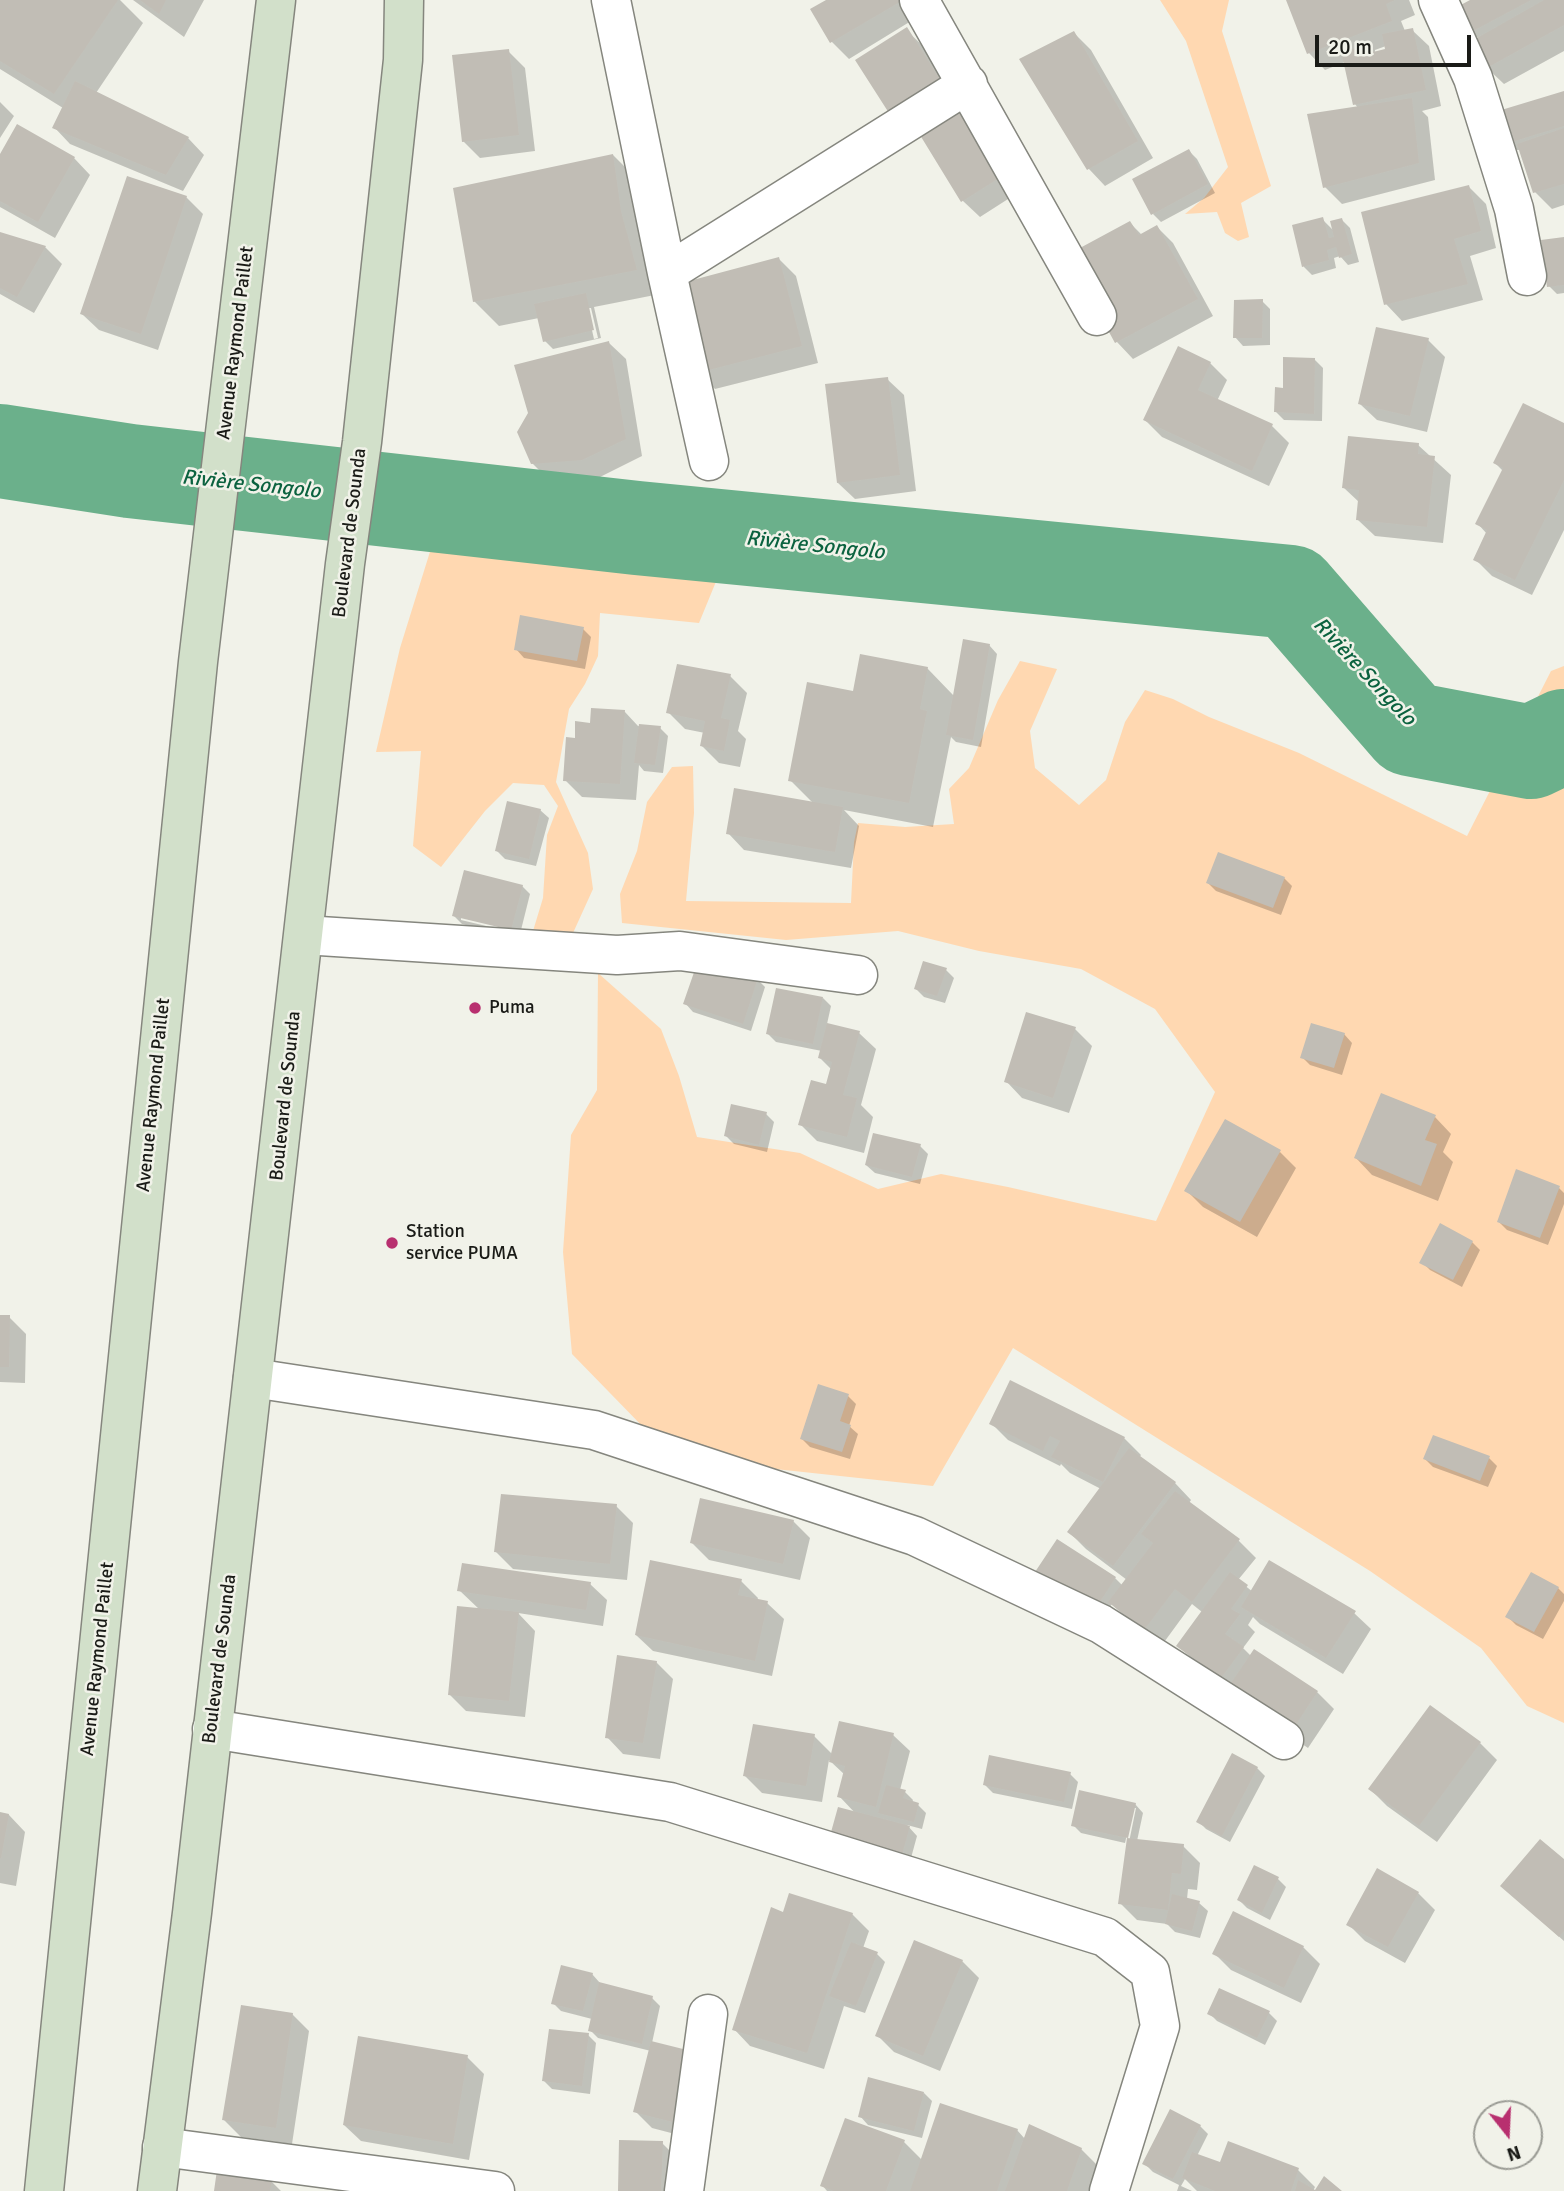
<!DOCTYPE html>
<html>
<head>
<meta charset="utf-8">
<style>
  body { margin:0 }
  #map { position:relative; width:1564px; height:2191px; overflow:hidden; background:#f1f2e9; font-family:Signika,sans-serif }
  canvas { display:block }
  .north { position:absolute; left:1473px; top:2100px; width:70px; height:70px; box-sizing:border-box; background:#f1f2e9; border:2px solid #9b9c95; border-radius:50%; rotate:162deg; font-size:19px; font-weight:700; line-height:28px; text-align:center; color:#1a1b17 }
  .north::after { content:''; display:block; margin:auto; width:24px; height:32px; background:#b8306f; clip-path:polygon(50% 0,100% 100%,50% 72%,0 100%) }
  .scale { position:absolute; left:1315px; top:35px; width:156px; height:32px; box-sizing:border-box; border:4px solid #1a1b17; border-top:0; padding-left:9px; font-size:21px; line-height:24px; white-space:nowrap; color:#1a1b17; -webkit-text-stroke:5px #f1f2e9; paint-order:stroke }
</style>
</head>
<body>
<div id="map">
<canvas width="1564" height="2191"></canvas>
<div class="north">N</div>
<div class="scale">20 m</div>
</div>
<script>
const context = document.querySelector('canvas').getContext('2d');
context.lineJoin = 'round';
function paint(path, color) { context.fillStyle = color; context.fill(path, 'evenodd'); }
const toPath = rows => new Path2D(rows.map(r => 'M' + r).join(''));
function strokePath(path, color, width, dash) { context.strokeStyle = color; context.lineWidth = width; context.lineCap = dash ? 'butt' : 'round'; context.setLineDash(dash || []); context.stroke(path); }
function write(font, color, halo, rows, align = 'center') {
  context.font = font + ' Signika,sans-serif'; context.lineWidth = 5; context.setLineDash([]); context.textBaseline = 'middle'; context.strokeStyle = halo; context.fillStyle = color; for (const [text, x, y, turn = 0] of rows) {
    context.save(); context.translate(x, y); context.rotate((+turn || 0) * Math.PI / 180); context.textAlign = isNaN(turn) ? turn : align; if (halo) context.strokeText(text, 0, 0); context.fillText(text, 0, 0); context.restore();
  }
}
paint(toPath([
  [1160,0,1229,0,1222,31,1271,186,1241,203,1249,237,1238,241,1225,233,1217,212,1185,214,1204,198,1228,167,1186,41],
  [438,526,729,550,699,623,600,613,598,656,585,684,569,709,556,782,588,853,593,889,573,933,533,931,543,898,547,835,558,806,544,785,513,783,485,811,441,867,413,846,421,751,376,752,400,648],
  [1020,661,1057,669,1030,731,1035,768,1079,805,1106,780,1125,722,1145,690,1173,699,1209,717,1299,753,1467,836,1551,671,1564,666,1564,1723,1527,1706,1481,1648,1370,1571,1013,1348,933,1486,766,1468,646,1430,572,1354,563,1252,571,1135,597,1090,598,973,661,1029,679,1076,697,1137,800,1153,878,1189,941,1174,1008,1187,1156,1221,1215,1092,1155,1009,1081,969,979,951,898,931,786,940,622,923,620,894,637,851,647,802,672,767,693,766,694,813,686,901,851,903,854,842,858,823,905,827,954,824,949,789,969,768,998,700]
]), '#ffd8b1');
paint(toPath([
  [0,0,120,0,143,23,96,93,188,138,204,155,183,191,70,144,54,127,63,108,0,69],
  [133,0,204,0,184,37],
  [830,0,905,0,916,18,849,59,832,42],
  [1288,0,1409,0,1415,15,1401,21,1405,31,1412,30,1429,46,1441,106,1422,111,1428,117,1435,180,1342,204,1325,187,1358,108,1355,104,1345,62,1325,70,1309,53],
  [1386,46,1387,50,1375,53,1375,50],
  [1473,0,1564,0,1564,51,1504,84,1487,68,1479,39,1472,31],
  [906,30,923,46,1019,192,980,217,963,201],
  [1074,33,1091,50,1153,158,1105,186,1089,169],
  [508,51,525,68,535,151,480,158,463,141],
  [1564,93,1564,205,1552,209,1535,192,1521,150,1517,150,1509,142],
  [0,102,14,116,0,138],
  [1189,151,1197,159,1215,193,1161,222,1153,214],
  [613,155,638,180,660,294,594,307,601,338,553,349,545,341,539,318,499,326,474,301],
  [587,308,591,308,598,338,594,339],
  [0,158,74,158,90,175,55,238,0,207],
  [1469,187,1486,204,1496,248,1470,256,1483,300,1402,321,1386,304],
  [186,197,203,214,158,350,99,330,82,314],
  [1322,219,1334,231,1342,220,1350,228,1359,262,1348,265,1340,256,1334,258,1336,268,1312,275,1304,267,1294,227],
  [1130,223,1142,235,1157,227,1173,243,1213,316,1133,359,1117,342],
  [0,234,45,247,62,264,34,313,0,294],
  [1564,239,1564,293,1557,294,1549,286],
  [779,259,796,276,818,363,715,389,698,372],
  [1262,301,1270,309,1270,345,1243,346,1235,337],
  [1428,340,1445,357,1427,432,1377,420,1360,404],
  [609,343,626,359,642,456,600,477,549,480,532,463],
  [1315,360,1323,368,1322,421,1284,420,1276,412,1285,389],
  [1210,363,1227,380,1217,401,1272,426,1289,443,1269,486,1162,437,1145,420],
  [887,379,904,395,916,491,855,499,838,483],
  [1564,425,1564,530,1532,595,1492,576,1475,559,1487,534,1478,524,1503,471,1495,463],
  [1418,445,1451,475,1443,543,1375,536,1358,520,1360,503,1344,488],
  [583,629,591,637,585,669,524,658,516,649],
  [989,645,997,654,981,747,956,742,951,737,933,827,844,810,859,826,851,868,744,850,728,833,814,804,790,780,927,668,954,696],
  [730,676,747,693,738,731,746,739,740,767,719,763,702,746,705,733,685,729,668,712],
  [625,712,638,726,660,728,668,736,663,773,644,771,639,765,636,800,582,797,565,780,577,740,592,725],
  [540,810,549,818,536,866,505,859,497,851],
  [1284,878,1292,886,1281,915,1216,891,1208,883],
  [522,886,530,894,519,938,462,924,454,916],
  [461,916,520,931,520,934,461,920],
  [946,970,954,978,945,1003,924,997,916,989],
  [757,979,765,987,751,1031,693,1012,685,1003],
  [823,998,831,1006,827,1024,859,1033,876,1049,861,1105,873,1117,864,1153,817,1141,800,1124,827,1086,832,1070,820,1058,822,1051,776,1042,768,1034],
  [1075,1029,1092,1046,1069,1113,1022,1098,1006,1081],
  [1344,1034,1352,1043,1342,1075,1310,1065,1302,1057],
  [766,1114,774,1122,767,1152,734,1144,726,1136],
  [1435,1117,1451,1134,1443,1152,1453,1162,1438,1201,1372,1175,1356,1158],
  [920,1146,928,1154,920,1184,875,1173,866,1165],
  [1280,1152,1296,1168,1257,1237,1203,1207,1186,1190],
  [1559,1188,1564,1193,1564,1204,1548,1245,1507,1230,1499,1222],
  [1472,1242,1480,1250,1462,1287,1430,1270,1422,1262],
  [0,1317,9,1317,26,1334,25,1383,0,1382],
  [848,1396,856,1404,849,1426,858,1434,850,1459,810,1447,802,1439],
  [991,1423,1124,1438,1141,1455,1139,1458,1175,1483,1191,1500,1189,1503,1239,1541,1256,1558,1238,1580,1253,1592,1354,1613,1371,1629,1343,1674,1260,1624,1253,1617,1248,1625,1255,1632,1243,1648,1251,1656,1317,1692,1334,1709,1308,1748,1246,1706,1178,1646,1202,1612,1192,1604,1162,1645,1127,1619,1112,1604,1103,1617,1045,1580,1115,1578,1123,1586,1127,1580,1086,1549,1069,1532,1101,1489,1070,1473,1061,1464,1060,1466,1008,1440],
  [1489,1458,1497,1466,1488,1487,1433,1467,1425,1459],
  [616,1506,633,1523,627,1580,513,1569,496,1552],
  [793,1521,810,1538,800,1580,709,1560,692,1543],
  [1531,1574,1558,1588,1564,1594,1564,1601,1543,1639,1516,1625,1508,1617],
  [741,1581,758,1598,757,1601,767,1603,784,1619,772,1676,653,1651,636,1635],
  [590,1584,607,1600,603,1626,518,1613,535,1631,525,1717,466,1711,449,1694,480,1610,459,1590],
  [656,1662,673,1679,660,1759,623,1754,607,1737],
  [893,1735,910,1751,900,1790,905,1792,913,1800,912,1803,918,1805,926,1813,922,1829,907,1825,917,1836,908,1869,839,1796,845,1775,829,1760,822,1802,762,1793,745,1776,814,1736,833,1755],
  [1480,1743,1497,1760,1437,1842,1387,1806,1370,1789],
  [1257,1768,1265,1776,1230,1842,1206,1829,1198,1821],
  [1070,1774,1078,1782,1072,1809,993,1793,985,1785],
  [1135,1804,1143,1813,1137,1841,1183,1846,1200,1863,1197,1890,1188,1889,1187,1899,1199,1903,1208,1911,1200,1938,1175,1932,1167,1924,1137,1920,1120,1903,1128,1847,1136,1808,1133,1808,1125,1843,1081,1833,1073,1825],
  [0,1814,9,1815,25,1832,16,1886,0,1883],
  [1564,1862,1564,1941,1502,1886],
  [1255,1868,1278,1879,1286,1887,1270,1920,1247,1908,1239,1900],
  [1418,1893,1435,1910,1405,1963,1365,1941,1348,1924],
  [784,1914,852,1914,869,1931,863,1948,877,1954,885,1962,865,2013,844,2006,824,2069,750,2046,734,2029],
  [1303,1947,1320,1964,1301,2003,1231,1970,1214,1953],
  [962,1961,979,1978,940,2071,894,2052,877,2035],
  [592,1974,600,1983,652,1998,660,2006,652,2043,694,2139,652,2128,635,2111,651,2051,598,2038,590,2030,592,2019,561,2011,553,2003],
  [1209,2013,1269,2013,1277,2021,1265,2045,1217,2021],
  [292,2014,309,2031,292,2144,241,2137,224,2120],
  [588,2035,596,2043,590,2094,552,2089,544,2081],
  [467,2057,484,2074,469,2160,361,2141,344,2125],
  [924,2093,932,2101,922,2138,868,2125,860,2116],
  [1200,2126,1208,2134,1197,2156,1221,2165,1298,2170,1315,2187,1313,2191,1197,2191,1185,2179,1181,2186,1192,2191,1177,2191,1179,2185,1153,2172,1144,2163],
  [1017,2130,1025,2139,1081,2149,1098,2166,1089,2191,827,2191,822,2185,904,2142,922,2160],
  [662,2143,670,2151,669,2191,620,2191],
  [271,2181,281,2191,216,2191]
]), '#0003');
strokePath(toPath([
  [0,451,130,471,637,528,1291,592,1410,729,1531,752,1564,736]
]), '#6bb08b', 94);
paint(toPath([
  [0,0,118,0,54,94,0,61],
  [140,0,166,0,159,14],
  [826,0,903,0,830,43,810,9],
  [1286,0,1395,0,1386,4,1392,21,1307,54],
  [1470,0,1531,0,1471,32,1457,7],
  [1544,0,1564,0,1564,25,1485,69,1470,42],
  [907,27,948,92,896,124,855,60],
  [1413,28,1426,90,1353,105,1341,51,1372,45,1373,52,1385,49,1382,34],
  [1074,31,1138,141,1087,170,1019,59],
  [509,49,519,135,462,142,452,55],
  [75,81,189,137,166,175,52,128],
  [1564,91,1564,126,1508,143,1498,111],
  [954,96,1004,175,961,202,912,122],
  [1412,98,1419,163,1323,188,1307,114],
  [17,124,75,157,38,222,0,201,0,154],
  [1564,128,1564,184,1533,193,1517,144],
  [1189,149,1208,184,1151,215,1132,179],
  [613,154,621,211,637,270,473,302,453,188],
  [127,176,187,196,141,334,80,314],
  [1469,185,1481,231,1454,239,1468,284,1384,305,1361,212],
  [1323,217,1329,238,1334,237,1330,221,1342,218,1352,254,1339,258,1336,247,1327,250,1329,260,1302,267,1292,225],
  [1130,221,1139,235,1157,225,1198,299,1115,343,1067,255],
  [0,232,46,246,17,297,0,288],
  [1564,237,1564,285,1547,287,1541,240],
  [779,257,802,346,697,373,674,285],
  [586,293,594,330,543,342,534,304],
  [1263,299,1262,338,1233,338,1234,300],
  [1376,327,1429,338,1410,416,1358,404],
  [609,341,626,439,582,460,531,464,517,432,528,413,514,365],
  [1178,346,1211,362,1198,390,1273,424,1252,471,1143,420],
  [1283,357,1315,358,1314,414,1274,412,1275,387,1283,388],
  [888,377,900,475,837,483,825,384],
  [1523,403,1564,423,1564,480,1515,580,1473,560,1487,530,1475,524,1503,468,1493,463],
  [1348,436,1419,443,1418,454,1435,456,1427,527,1356,520,1359,490,1342,488],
  [520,615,584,627,577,661,514,650],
  [963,639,990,644,973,740,946,735],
  [860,654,928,667,920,709,927,711,909,803,788,781,807,682,853,691],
  [677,664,731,674,721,718,730,720,724,751,700,746,705,721,666,713],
  [591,708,625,710,620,784,563,781,566,737,575,738,575,721,590,723],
  [639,724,661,726,655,765,634,763],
  [734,788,843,807,835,852,726,834],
  [507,801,541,809,529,859,495,851],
  [1218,852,1285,877,1273,908,1206,883],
  [464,870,523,885,511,930,452,916],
  [699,958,758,978,743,1024,683,1004],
  [923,961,947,968,937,996,914,989],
  [776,988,823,997,813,1044,766,1034],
  [1026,1012,1076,1027,1053,1098,1004,1082],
  [827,1023,860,1031,843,1095,857,1098,847,1137,798,1125,811,1080,826,1084,832,1062,818,1058],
  [1311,1023,1345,1033,1334,1068,1300,1058],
  [1381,1093,1436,1115,1425,1140,1437,1144,1421,1186,1354,1158],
  [731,1104,767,1112,759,1145,724,1136],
  [1225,1119,1281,1150,1240,1222,1184,1191],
  [873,1133,921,1144,912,1177,865,1165],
  [1516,1169,1560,1186,1540,1238,1497,1222],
  [1440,1223,1473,1241,1453,1280,1419,1263],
  [0,1315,10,1315,9,1367,0,1367],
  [1010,1380,1125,1437,1103,1482,1051,1457,1060,1441,1050,1436,1043,1451,989,1424],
  [818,1384,849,1394,840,1421,851,1425,842,1452,800,1439],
  [1433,1435,1490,1456,1480,1481,1423,1459],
  [1129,1448,1176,1482,1113,1566,1067,1532],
  [1175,1491,1240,1539,1192,1602,1175,1589,1144,1630,1108,1602,1153,1543,1141,1534],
  [501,1494,617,1504,610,1564,494,1552],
  [700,1498,794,1520,783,1564,690,1543],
  [1057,1539,1116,1577,1094,1611,1035,1572],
  [650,1560,742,1579,738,1595,768,1601,755,1661,635,1635],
  [1269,1560,1356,1611,1326,1658,1241,1607],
  [462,1563,591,1582,586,1610,457,1591],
  [1230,1572,1248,1585,1231,1609,1240,1614,1225,1634,1244,1647,1221,1678,1176,1646],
  [1531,1572,1559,1587,1534,1632,1505,1617],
  [457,1606,519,1612,509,1701,448,1695],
  [1254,1649,1318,1691,1291,1732,1227,1689],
  [617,1655,657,1661,643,1743,605,1738],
  [1430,1705,1481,1742,1419,1826,1368,1789],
  [839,1721,894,1733,876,1807,837,1797,845,1766,829,1762],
  [753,1724,815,1734,806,1786,743,1776],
  [1232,1753,1258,1767,1222,1836,1196,1822],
  [989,1755,1071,1772,1064,1802,983,1785],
  [886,1785,906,1790,903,1798,919,1803,914,1822,878,1813],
  [1079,1790,1136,1803,1128,1838,1071,1826],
  [838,1807,910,1826,900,1862,828,1843],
  [0,1812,9,1814,1,1858,0,1858],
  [1127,1838,1184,1844,1181,1874,1172,1873,1168,1910,1118,1904],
  [1540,1839,1564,1859,1564,1931,1559,1937,1500,1886],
  [1254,1865,1279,1877,1262,1913,1237,1900],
  [1377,1868,1419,1892,1388,1947,1346,1925],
  [789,1893,853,1913,807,2053,732,2030,771,1907,783,1912],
  [1172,1894,1200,1901,1192,1931,1165,1924],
  [1233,1911,1304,1946,1284,1988,1212,1954],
  [914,1940,963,1960,923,2056,875,2036],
  [851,1942,878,1952,856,2006,829,1996],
  [561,1965,593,1973,583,2011,551,2004],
  [599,1982,653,1996,642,2044,588,2031],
  [1219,1988,1270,2011,1257,2038,1207,2014],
  [241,2005,293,2013,276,2128,222,2120],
  [549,2029,589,2033,582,2086,542,2081],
  [358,2036,468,2055,453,2144,343,2125],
  [651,2041,695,2052,677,2123,633,2112],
  [868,2077,924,2092,914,2131,858,2117],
  [940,2103,1018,2129,997,2191,910,2191],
  [1170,2109,1201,2125,1173,2179,1142,2164],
  [845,2118,905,2140,886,2191,834,2191,820,2186],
  [1029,2124,1082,2148,1067,2191,1005,2191],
  [619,2140,663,2141,661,2191,618,2191],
  [1228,2141,1299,2168,1291,2191,1215,2191,1182,2178,1192,2152,1220,2162],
  [217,2170,272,2179,270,2191,214,2191],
  [1324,2176,1342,2191,1295,2191,1298,2180,1315,2190]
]), '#c1bdb5');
const minor = toPath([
  [611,0,667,273,709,461],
  [919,0,1097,316],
  [1438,0,1473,78,1514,209,1527,276],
  [667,273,968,84],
  [304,935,617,955,680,951,858,975],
  [253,1378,594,1430,915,1536,1101,1624,1284,1740],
  [212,1729,670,1802,1105,1937,1150,1972,1160,2026,1109,2191],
  [162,2147,495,2191],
  [684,2191,708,2014]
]);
const secondary = toPath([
  [44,2191,198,662,276,0],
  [157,2191,192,1913,345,564,362,442,403,60,404,0]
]);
strokePath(minor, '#85867e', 41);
strokePath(secondary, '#85867e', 41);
strokePath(minor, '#fff', 38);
strokePath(secondary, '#d2e0ca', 38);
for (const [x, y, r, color] of [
  [475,1008,7,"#b8306f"],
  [392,1243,7,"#b8306f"]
]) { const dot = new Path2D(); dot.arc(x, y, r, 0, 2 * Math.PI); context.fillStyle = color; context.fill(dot); strokePath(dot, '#f1f2e9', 2.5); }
write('19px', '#1a1b17', '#f1f2e9', [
  ["Avenue Raymond Paillet",236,343,-83],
  ["Boulevard de Sounda",350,533,-83],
  ["Avenue Raymond Paillet",154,1095,-84],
  ["Boulevard de Sounda",286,1096,-84],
  ["Avenue Raymond Paillet",98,1659,-84],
  ["Boulevard de Sounda",220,1659,-83]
]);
write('19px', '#1a1b17', '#f1f2e9', [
  ["Puma",489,1008],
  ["Station",406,1232],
  ["service PUMA",406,1254]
], 'left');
write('italic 21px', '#0b623f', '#f1f2e9', [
  ["Rivière Songolo",251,485,6],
  ["Rivière Songolo",815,546,6],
  ["Rivière Songolo",1364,672,47]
]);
</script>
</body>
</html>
